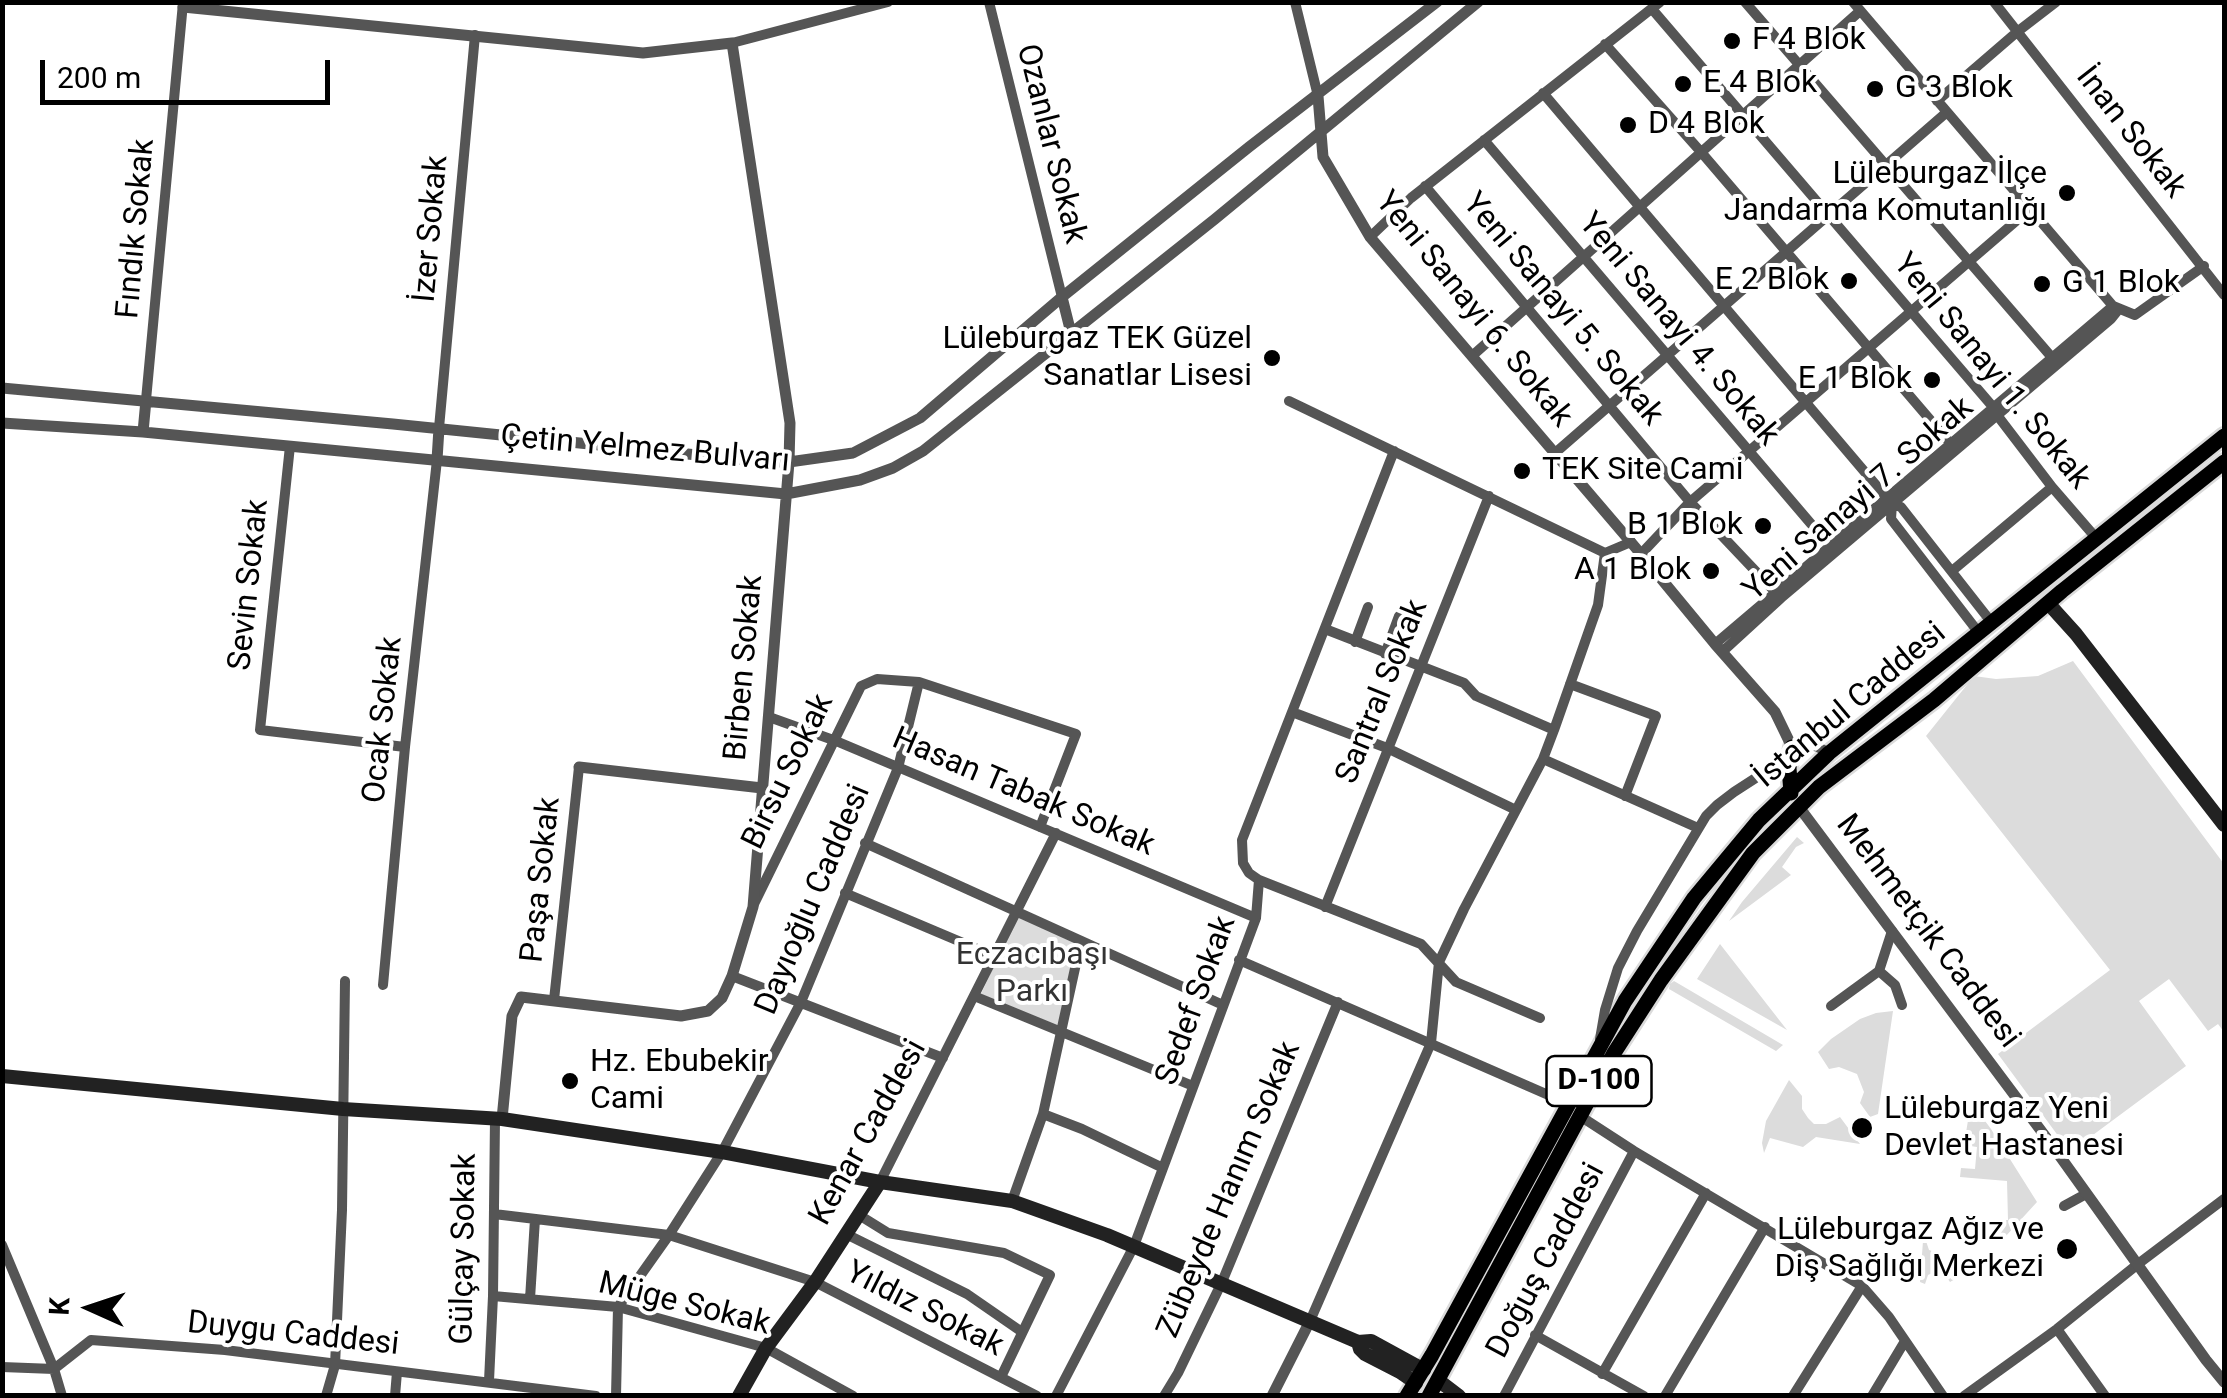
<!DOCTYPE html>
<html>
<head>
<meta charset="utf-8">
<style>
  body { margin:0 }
  #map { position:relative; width:2227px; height:1398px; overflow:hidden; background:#fff; font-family:Roboto,sans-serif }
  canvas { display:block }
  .frame { position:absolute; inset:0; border:5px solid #000; pointer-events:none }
  .north { position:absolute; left:40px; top:1258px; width:100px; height:100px; -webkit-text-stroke:8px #fff; paint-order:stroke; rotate:273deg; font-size:28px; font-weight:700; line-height:40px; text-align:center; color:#000 }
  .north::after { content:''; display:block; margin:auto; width:35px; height:45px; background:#000; clip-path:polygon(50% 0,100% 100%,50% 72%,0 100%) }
  .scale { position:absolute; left:40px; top:60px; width:290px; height:45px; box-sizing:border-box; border:5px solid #000; border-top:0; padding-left:12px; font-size:30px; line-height:35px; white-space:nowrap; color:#000; -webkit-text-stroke:8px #fff; paint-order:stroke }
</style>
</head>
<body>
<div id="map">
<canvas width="2227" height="1398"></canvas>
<div class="frame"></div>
<div class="north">K</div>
<div class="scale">200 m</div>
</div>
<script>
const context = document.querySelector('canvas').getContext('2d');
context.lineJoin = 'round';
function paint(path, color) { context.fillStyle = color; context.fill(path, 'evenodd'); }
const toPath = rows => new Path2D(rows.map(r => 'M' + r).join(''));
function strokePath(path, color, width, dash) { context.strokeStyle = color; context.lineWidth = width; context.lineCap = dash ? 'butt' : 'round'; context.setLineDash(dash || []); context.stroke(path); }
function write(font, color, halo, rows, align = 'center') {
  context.font = font + ' Roboto,sans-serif'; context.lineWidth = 8; context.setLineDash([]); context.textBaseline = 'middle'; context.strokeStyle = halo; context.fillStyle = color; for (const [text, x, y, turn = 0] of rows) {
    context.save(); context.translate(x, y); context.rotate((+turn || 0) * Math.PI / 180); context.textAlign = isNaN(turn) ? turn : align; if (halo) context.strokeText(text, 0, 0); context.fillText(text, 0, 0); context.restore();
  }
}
paint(toPath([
  [2073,661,2224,864,2224,1032,2218,1024,2208,1031,2169,979,2139,1001,2186,1066,2070,1152,1998,1054,2110,970,1926,736,1974,676,1996,679,2038,676],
  [1797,837,1804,843,1796,847,1782,867,1791,875,1729,921,1742,902],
  [1018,915,1077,943,1058,1028,981,994],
  [1720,944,1787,1030,1697,979],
  [1674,981,1783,1045,1776,1051,1669,989,1670,984],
  [1893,1011,1878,1114,1870,1117,1860,1103,1864,1092,1857,1074,1839,1067,1829,1069,1818,1052,1831,1039,1860,1019,1876,1013],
  [1789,1080,1802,1096,1802,1109,1808,1118,1814,1124,1826,1124,1840,1117,1860,1144,1816,1137,1803,1147,1770,1138,1764,1153,1762,1143,1766,1121],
  [1971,1102,1991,1129,2037,1202,2005,1237,1993,1236,1994,1220,2008,1220,2007,1181,1960,1177,1961,1168,1975,1169,1977,1147,1964,1145],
  [1923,1241,1926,1241,1929,1250,1938,1253,1938,1262,1963,1265,1965,1259,1976,1259,1972,1266,1966,1265,1962,1275,1950,1282,1941,1269,1928,1275,1925,1284,1920,1282]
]), '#dcdcdc');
const trunk = toPath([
  [1791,793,1789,768,1792,747],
  [1407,1396,1432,1355,1625,1001,1694,898,1759,820,1829,753,2224,436],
  [1429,1396,1614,1053,1661,980,1753,853,1819,787,1934,700,2062,591,2224,462]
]);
strokePath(trunk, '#dbdbdb', 20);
strokePath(toPath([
  [989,2,1062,297],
  [1295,2,1318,96],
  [1745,2,2055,361],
  [1853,2,2113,306,2135,315,2204,266],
  [1994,2,2224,295],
  [1652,9,1993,407,1997,415,2052,487,2097,539],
  [732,43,888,2],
  [1605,44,1701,152,1956,450],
  [1543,93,1892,504,1901,507,1992,623],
  [1937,101,2017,32,2056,2],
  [1484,140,1835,552],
  [1425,186,1690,502,1781,598],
  [1370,237,1411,198,1660,2],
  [1472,356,1860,11],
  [146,400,183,3],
  [1289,401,1605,553],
  [439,428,475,35],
  [290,446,260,730,405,747],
  [1555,453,1947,112],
  [1892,504,1891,519,1979,633],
  [1641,554,1690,502,2030,209],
  [1952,571,2052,487],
  [1325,629,1464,683,1476,696,1554,730],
  [1355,642,1368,607],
  [1715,644,2113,306],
  [1722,652,1781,598,2111,319,2119,309],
  [1385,654,1399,616],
  [1570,684,1656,716,1625,796],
  [1292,712,1387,748,1516,810],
  [769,717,836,741,1256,918],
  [1543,759,1698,828],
  [865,843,1223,1005],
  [1259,880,1421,944,1456,982,1540,1018],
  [845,893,994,956],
  [753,906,861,686,877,679,919,682,1076,734,1040,827],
  [1325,907,1489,496],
  [1239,960,1569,1104],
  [1879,971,1895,985,1902,1005],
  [732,976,943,1058],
  [383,985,405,747,437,460],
  [974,996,1193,1086],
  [554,1000,579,767],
  [1831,1006,1879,971,1892,931],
  [1600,1039,1605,1010,1618,968,1637,931,1706,816,1717,805,1734,792,1768,770,1792,747,1816,746,1829,753],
  [1043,1114,1082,1129,1163,1168],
  [1580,1116,1634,1151,1862,1286,1889,1317,1943,1396],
  [880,1182,1056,833],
  [1012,1201,1043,1114,1081,941],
  [2064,1206,2086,1194],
  [494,1214,669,1235,815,1282,1037,1396],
  [859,1215,888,1233,1004,1253,1050,1275,1001,1377],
  [846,1234,967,1294,1022,1332],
  [2,1245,54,1369,62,1396],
  [493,1296,618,1307,766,1348,853,1396],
  [530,1299,535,1219],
  [1310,1321,1431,1043,1439,962,1464,909,1543,759,1554,730,1598,605,1605,553,1631,542],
  [2057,1329,2105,1396],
  [1535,1335,1644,1396],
  [2,1367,54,1369,91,1340,225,1350,596,1396],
  [1602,1374,1706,1193],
  [489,1381,493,1296,495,1119],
  [326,1396,335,1365,342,1210,345,981],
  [395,1396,397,1372],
  [616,1396,618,1307,669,1235,722,1152,801,1002,898,768,919,682],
  [1056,1396,1134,1246,1256,918,1259,880,1249,873,1243,863,1242,840,1394,451],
  [1164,1396,1178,1373,1222,1282,1338,1002],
  [1504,1396,1634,1151],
  [1665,1396,1765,1227],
  [1793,1396,1862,1286],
  [1872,1396,1905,1341],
  [1964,1396,2057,1329,2138,1264,2224,1199]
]), '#555', 10);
strokePath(toPath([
  [183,7,643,53,732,43,790,423,789,462,753,907,732,976,722,998,708,1011,681,1016,521,997,512,1016,502,1119],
  [1318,96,1323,157,1370,237,1635,547,1715,644,1775,712,1792,747],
  [1062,297,1071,333],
  [2,388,393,424,766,462,789,462,853,453,920,418,1062,297,1249,147,1437,2],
  [2,423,143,432,786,494,860,480,893,468,923,451,1215,219,1478,2],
  [143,432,146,400],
  [437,460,439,428],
  [579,767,762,788],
  [1799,807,2054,1148,2206,1360,2224,1382],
  [1272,1396,1310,1321]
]), '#555', 11);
strokePath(toPath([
  [2048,603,2076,634,2224,825],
  [2,1076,343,1109,502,1119,722,1152,880,1182,1012,1201,1107,1235,1358,1342,1371,1341,1424,1370],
  [1358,1342,1360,1349,1365,1354,1400,1372,1416,1383],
  [1438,1380,1459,1396],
  [739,1396,766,1348,815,1282,880,1182]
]), '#222', 14);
strokePath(trunk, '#000', 15);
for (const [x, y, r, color] of [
  [1732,41,10,"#000"],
  [1683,84,10,"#000"],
  [1875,89,10,"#000"],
  [1628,125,10,"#000"],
  [2067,193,10,"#000"],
  [1849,281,10,"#000"],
  [2042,284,10,"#000"],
  [1272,358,10,"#000"],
  [1932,380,10,"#000"],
  [1522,471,10,"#000"],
  [1763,526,10,"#000"],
  [1711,571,10,"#000"],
  [570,1081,10,"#000"],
  [1862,1128,12,"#000"],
  [2067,1249,12,"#000"]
]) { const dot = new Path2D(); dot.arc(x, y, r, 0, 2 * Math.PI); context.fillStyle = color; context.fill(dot); strokePath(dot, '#fff', 4); }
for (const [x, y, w] of [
  [1599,1081,105]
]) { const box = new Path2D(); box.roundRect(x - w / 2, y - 25, w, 50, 8); context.fillStyle = '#fff'; context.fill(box); strokePath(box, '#000', 2.5); }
write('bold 30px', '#000', null, [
  ["D-100",1599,1081]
]);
write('32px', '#000', '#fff', [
  ["F 4 Blok",1752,41],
  ["E 4 Blok",1703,84],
  ["G 3 Blok",1895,89],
  ["D 4 Blok",1648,125],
  ["Lüleburgaz İlçe",2047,175,"right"],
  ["Jandarma Komutanlığı",2047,212,"right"],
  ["E 2 Blok",1829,281,"right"],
  ["G 1 Blok",2062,284],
  ["Lüleburgaz TEK Güzel",1252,340,"right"],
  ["Sanatlar Lisesi",1252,377,"right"],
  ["E 1 Blok",1912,380,"right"],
  ["TEK Site Cami",1542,471],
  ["B 1 Blok",1743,526,"right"],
  ["A 1 Blok",1691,571,"right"],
  ["Hz. Ebubekir",590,1063],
  ["Cami",590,1100],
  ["Lüleburgaz Yeni",1884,1110],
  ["Devlet Hastanesi",1884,1147],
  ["Lüleburgaz Ağız ve",2044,1231,"right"],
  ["Diş Sağlığı Merkezi",2044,1268,"right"]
], 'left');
write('32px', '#000', '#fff', [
  ["İnan Sokak",2130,133,52],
  ["Ozanlar Sokak",1050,144,76],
  ["Fındık Sokak",137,229,-85],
  ["İzer Sokak",432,229,-85],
  ["Yeni Sanayi 6. Sokak",1473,310,51],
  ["Yeni Sanayi 5. Sokak",1562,310,50],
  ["Yeni Sanayi 4. Sokak",1678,330,50],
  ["Yeni Sanayi 1. Sokak",1991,372,51],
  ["Çetin Yelmez Bulvarı",645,450,5],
  ["Yeni Sanayi 7. Sokak",1859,500,-41],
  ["Sevin Sokak",250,585,-84],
  ["Birben Sokak",745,668,-85],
  ["Santral Sokak",1383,692,-68],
  ["İstanbul Caddesi",1851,706,-40],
  ["Ocak Sokak",384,720,-84],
  ["Birsu Sokak",789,772,-64],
  ["Hasan Tabak Sokak",1023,793,23],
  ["Paşa Sokak",542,880,-84],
  ["Dayıoğlu Caddesi",814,900,-67],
  ["Mehmetçik Caddesi",1927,932,53],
  ["Sedef Sokak",1197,1001,-70],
  ["Kenar Caddesi",869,1133,-61],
  ["Zübeyde Hanım Sokak",1230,1190,-67],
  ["Gülçay Sokak",465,1249,-89],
  ["Doğuş Caddesi",1547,1261,-62],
  ["Müge Sokak",684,1305,14],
  ["Yıldız Sokak",924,1310,27],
  ["Duygu Caddesi",293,1335,6]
]);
write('32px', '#333', '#fff', [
  ["Eczacıbaşı",1032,956],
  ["Parkı",1032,993]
]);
</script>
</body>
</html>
